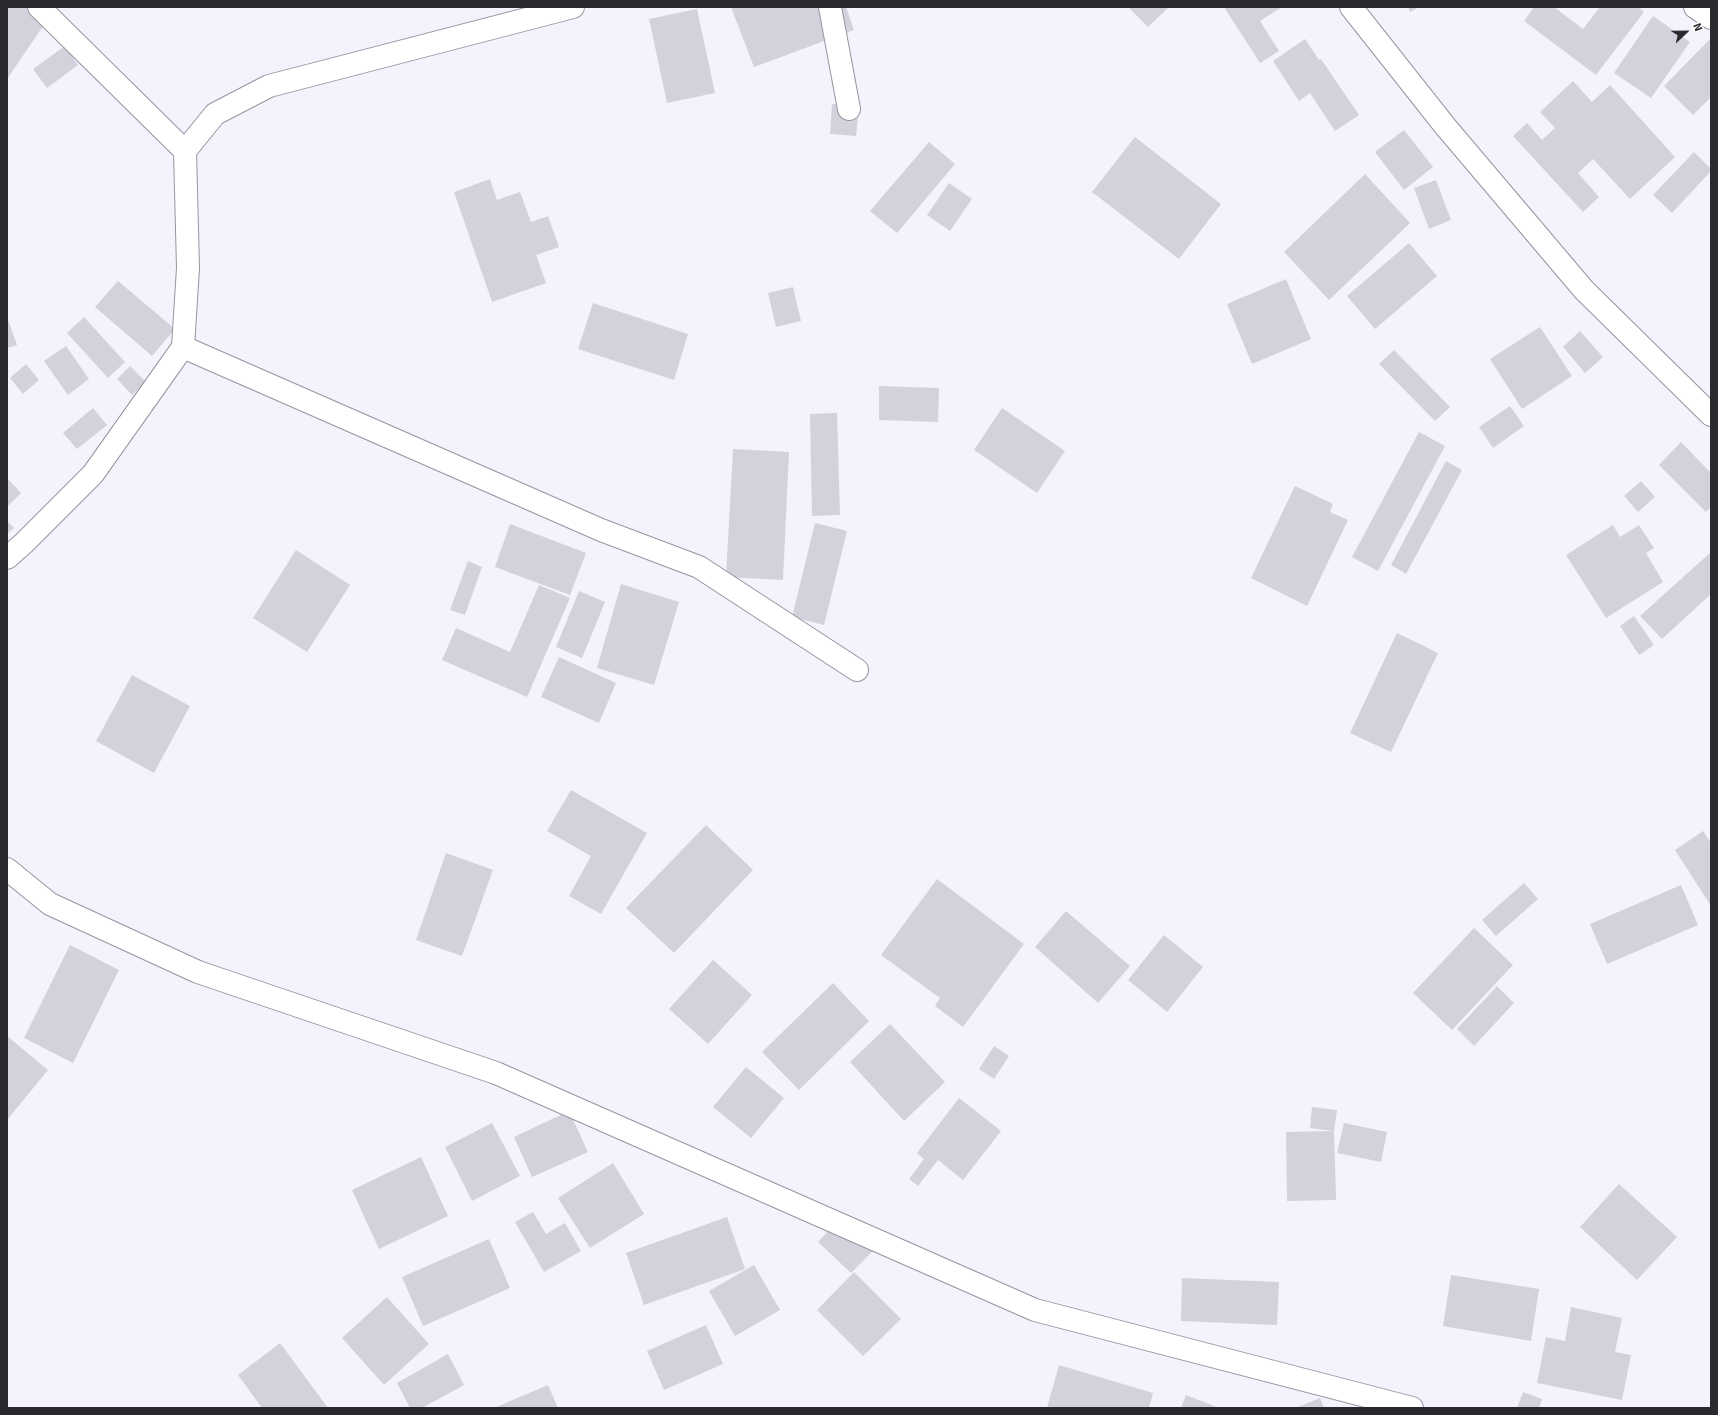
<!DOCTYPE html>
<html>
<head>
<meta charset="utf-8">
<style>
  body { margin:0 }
  #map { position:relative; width:1718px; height:1415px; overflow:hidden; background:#f3f3fe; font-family:Signika,sans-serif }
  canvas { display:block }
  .frame { position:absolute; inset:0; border:8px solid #2a2a2e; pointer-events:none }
  .north { position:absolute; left:1666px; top:12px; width:40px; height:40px; -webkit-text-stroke:3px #fff; paint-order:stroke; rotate:68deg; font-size:11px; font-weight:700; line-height:16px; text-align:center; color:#2a2a2e }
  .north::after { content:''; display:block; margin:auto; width:14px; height:18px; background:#2a2a2e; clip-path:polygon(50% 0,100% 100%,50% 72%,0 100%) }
</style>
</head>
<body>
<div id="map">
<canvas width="1718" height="1415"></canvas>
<div class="frame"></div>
<div class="north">N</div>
</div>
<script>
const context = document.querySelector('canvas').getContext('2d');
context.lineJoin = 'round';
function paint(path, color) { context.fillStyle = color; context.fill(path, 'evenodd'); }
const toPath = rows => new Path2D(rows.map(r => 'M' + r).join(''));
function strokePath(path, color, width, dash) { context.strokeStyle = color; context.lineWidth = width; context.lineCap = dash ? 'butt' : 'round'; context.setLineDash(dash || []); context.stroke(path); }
paint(toPath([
  [7,7,37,7,50,16,7,79],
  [731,7,846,7,854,30,754,67],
  [1128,7,1169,7,1148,27],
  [1224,7,1282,7,1260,21,1279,51,1260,63],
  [1408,7,1419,7,1410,12],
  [1534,7,1554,7,1583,29,1600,7,1638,7,1644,12,1596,75,1524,21],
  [697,9,715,93,667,103,649,19],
  [1653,16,1690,42,1651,98,1614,73],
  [1711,38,1711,97,1693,115,1664,86],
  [1305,39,1319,60,1321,59,1359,115,1335,131,1310,93,1299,101,1273,61],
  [65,46,78,65,47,88,33,69],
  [1573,81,1592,102,1610,85,1675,157,1630,199,1593,159,1578,173,1599,197,1583,212,1513,136,1527,123,1542,140,1555,128,1540,112],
  [832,104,859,106,856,136,830,134],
  [1404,130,1433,167,1404,190,1375,152],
  [1135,137,1221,204,1179,259,1092,192],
  [929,142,955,164,897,233,870,211],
  [1694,152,1711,169,1711,171,1672,213,1653,195],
  [1365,174,1410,223,1329,300,1284,252],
  [490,179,497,200,520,192,531,222,548,216,559,247,536,255,546,283,492,302,454,192],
  [1436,180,1451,220,1429,229,1414,188],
  [949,183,972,199,950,231,927,215],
  [1409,243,1437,276,1375,329,1347,296],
  [1286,279,1311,339,1252,364,1227,304],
  [118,281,175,329,152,356,95,307],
  [793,287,801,321,776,327,768,293],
  [593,303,688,334,674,380,578,349],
  [7,317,17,345,7,348],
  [84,317,125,362,108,378,67,333],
  [1540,327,1572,376,1522,409,1490,359],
  [1580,331,1603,357,1585,373,1563,347],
  [66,346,89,379,68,395,44,361],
  [1394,350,1450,407,1435,421,1379,364],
  [26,364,39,380,23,394,10,378],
  [130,366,146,382,132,395,117,379],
  [879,386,939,388,938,422,879,420],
  [1510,406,1524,426,1493,448,1479,427],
  [93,408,107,425,77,449,63,433],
  [1002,408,1065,451,1037,493,974,450],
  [837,413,840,515,812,516,810,414],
  [1419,432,1445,446,1378,571,1352,557],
  [1681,442,1711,473,1711,507,1706,512,1659,465],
  [733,449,789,452,783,580,726,577],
  [1446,461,1462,470,1406,574,1391,565],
  [7,478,21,493,7,507],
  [1641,481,1655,497,1638,512,1624,496],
  [1295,486,1333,504,1330,512,1348,520,1307,606,1251,578],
  [7,521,14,528,7,534],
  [815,523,847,531,824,625,792,617],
  [510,524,586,553,570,595,495,567],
  [1613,525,1620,537,1639,525,1654,548,1646,553,1663,582,1606,618,1566,555],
  [296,550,350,585,307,652,253,618],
  [1711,552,1711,594,1662,639,1640,616],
  [468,561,482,567,465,615,450,610],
  [621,584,679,602,654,685,597,668],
  [539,585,570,598,527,697,442,660,456,628,510,652],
  [579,591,605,602,582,658,556,647],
  [1634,616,1654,645,1639,655,1620,626],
  [1397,633,1438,653,1391,752,1350,733],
  [559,657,616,683,599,723,541,697],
  [132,675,190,706,154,773,96,741],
  [571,790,647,833,601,914,569,896,591,856,547,831],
  [706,825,753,870,674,953,626,908],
  [1703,831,1711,843,1711,906,1675,850],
  [446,853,493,870,462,956,416,940],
  [937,879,1024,944,963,1027,935,1006,940,998,881,955],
  [1524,883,1538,899,1496,936,1482,920],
  [1681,885,1698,925,1607,964,1590,924],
  [1066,911,1130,966,1098,1003,1035,947],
  [1474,928,1513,965,1452,1030,1413,993],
  [1164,935,1203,967,1167,1012,1128,980],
  [70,945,119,970,73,1063,24,1038],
  [713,960,752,995,708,1044,669,1009],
  [833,983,869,1021,799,1090,762,1052],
  [1497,986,1514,1003,1474,1046,1457,1029],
  [890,1024,945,1082,904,1121,850,1062],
  [7,1036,48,1070,7,1120],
  [994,1046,1009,1056,994,1079,979,1069],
  [746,1067,784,1098,751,1138,713,1107],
  [959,1098,1001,1131,963,1180,938,1160,918,1186,909,1179,924,1159,917,1153],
  [1312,1107,1337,1110,1334,1131,1336,1200,1287,1201,1286,1132,1333,1131,1310,1128],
  [569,1111,588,1152,532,1177,514,1137],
  [492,1123,520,1176,472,1201,445,1147],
  [1344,1123,1387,1132,1381,1162,1337,1153],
  [421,1157,448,1216,379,1249,352,1190],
  [613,1163,644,1214,590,1248,558,1198],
  [1619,1184,1677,1237,1637,1280,1580,1227],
  [533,1212,546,1234,565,1223,581,1251,544,1272,515,1222],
  [727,1217,745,1269,644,1305,626,1253],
  [839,1219,873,1251,851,1273,818,1242],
  [489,1239,510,1288,423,1326,402,1277],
  [754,1265,780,1310,735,1336,709,1291],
  [854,1272,901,1319,863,1356,817,1310],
  [1451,1275,1539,1289,1531,1341,1443,1326],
  [1182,1278,1279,1282,1277,1325,1181,1321],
  [387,1297,429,1344,384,1385,342,1338],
  [1571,1307,1622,1318,1615,1352,1631,1355,1622,1400,1537,1383,1546,1337,1565,1341],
  [706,1325,723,1364,664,1390,647,1351],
  [280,1343,328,1408,262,1408,238,1375],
  [448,1354,464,1385,422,1408,410,1408,397,1383],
  [1059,1365,1153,1393,1149,1408,1047,1408],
  [548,1385,558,1408,494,1408],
  [1523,1392,1542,1399,1539,1408,1517,1408],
  [1186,1395,1219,1408,1181,1408],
  [1320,1398,1324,1408,1298,1408,1298,1407]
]), '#d2d1dc');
const minor = toPath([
  [39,7,185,151],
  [830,7,849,109],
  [1695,7,1711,18],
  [183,347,601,530,699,567,857,670],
  [7,558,24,543,93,474,183,347,188,268,185,151,215,114,269,86,573,7],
  [7,869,50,904,198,972,496,1073,1035,1310,1412,1408]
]);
const tertiary = toPath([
  [1351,7,1445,126,1584,290,1711,415]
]);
strokePath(minor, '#95959f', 24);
strokePath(tertiary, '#95959f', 24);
strokePath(minor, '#fff', 22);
strokePath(tertiary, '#fff', 22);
</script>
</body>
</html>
